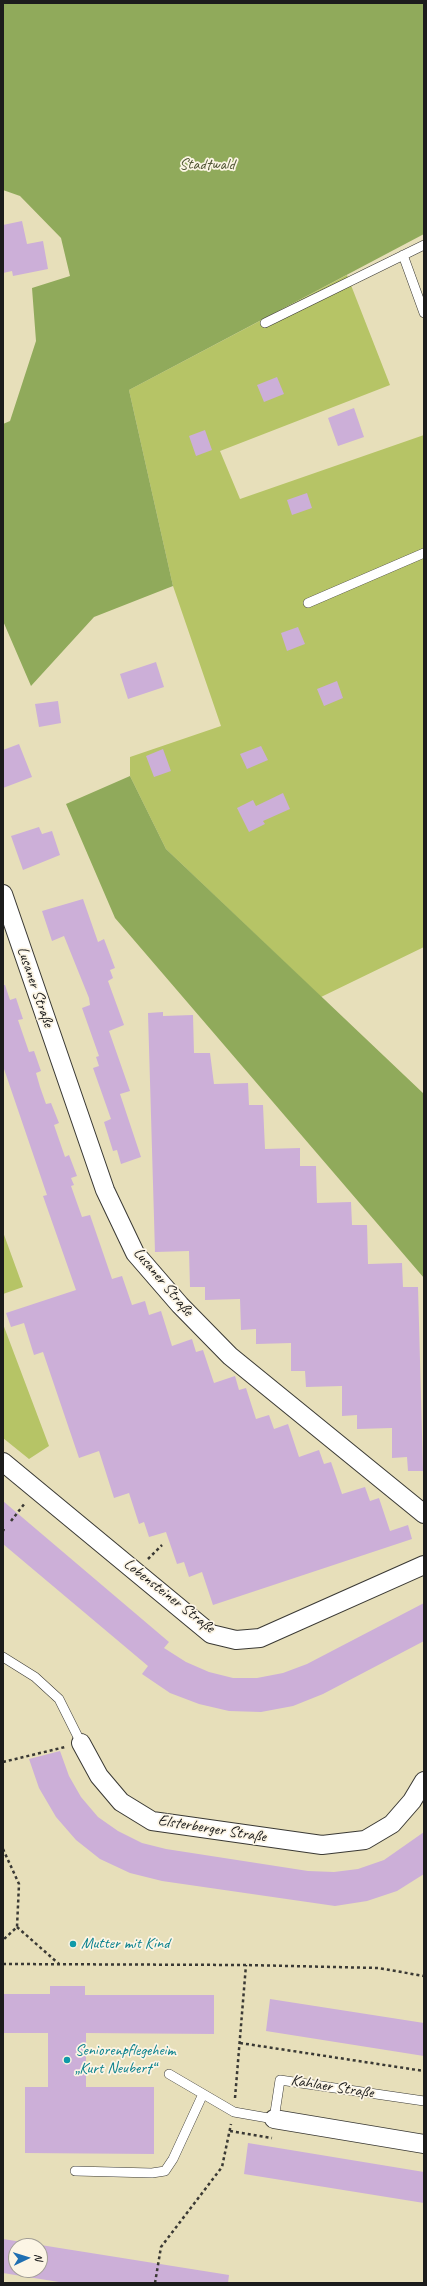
<!DOCTYPE html>
<html>
<head>
<meta charset="utf-8">
<style>
  body { margin:0 }
  #map { position:relative; width:427px; height:2286px; overflow:hidden; background:#e7dfba; font-family:Caveat,sans-serif }
  canvas { display:block }
  .frame { position:absolute; inset:0; border:4px solid #1c1c1c; pointer-events:none }
  .north { position:absolute; left:8px; top:2238px; width:40px; height:40px; box-sizing:border-box; background:#fcf5e5; border:1px solid #a29e95; border-radius:50%; rotate:86deg; font-size:11px; font-weight:700; line-height:16px; text-align:center; color:#1c1c1c }
  .north::after { content:''; display:block; margin:auto; width:14px; height:18px; background:#1f6fb2; clip-path:polygon(50% 0,100% 100%,50% 72%,0 100%) }
</style>
</head>
<body>
<div id="map">
<canvas width="427" height="2286"></canvas>
<div class="frame"></div>
<div class="north">N</div>
</div>
<script>
const context = document.querySelector('canvas').getContext('2d');
context.lineJoin = 'round';
function paint(path, color) { context.fillStyle = color; context.fill(path, 'evenodd'); }
const toPath = rows => new Path2D(rows.map(r => 'M' + r).join(''));
function strokePath(path, color, width, dash) { context.strokeStyle = color; context.lineWidth = width; context.lineCap = dash ? 'butt' : 'round'; context.setLineDash(dash || []); context.stroke(path); }
function write(font, color, halo, rows, align = 'center') {
  context.font = font + ' Caveat,sans-serif'; context.lineWidth = 3.5; context.setLineDash([]); context.textBaseline = 'middle'; context.strokeStyle = halo; context.fillStyle = color; for (const [text, x, y, turn = 0] of rows) {
    context.save(); context.translate(x, y); context.rotate((+turn || 0) * Math.PI / 180); context.textAlign = isNaN(turn) ? turn : align; if (halo) context.strokeText(text, 0, 0); context.fillText(text, 0, 0); context.restore();
  }
}
paint(toPath([
  [347,275,390,385,220,451,240,499,424,435,424,947,321,997,166,849,130,776,130,757,221,726,173,586,129,390],
  [3,1232,23,1287,3,1294],
  [3,1324,49,1446,29,1459,3,1438]
]), '#b6c466');
paint(toPath([
  [3,3,424,3,424,234,129,390,173,586,94,617,31,686,3,621,3,424,10,421,36,341,32,288,70,276,61,238,20,196,3,190],
  [130,776,166,849,424,1094,424,1278,115,918,66,804]
]), '#90aa5b');
paint(toPath([
  [22,221,27,244,43,241,48,269,13,276,12,271,3,273,3,225],
  [277,377,284,394,264,402,257,385],
  [354,408,364,437,338,446,328,418],
  [205,430,212,450,196,456,189,436],
  [307,493,312,508,292,515,287,500],
  [298,627,305,644,287,651,281,633],
  [156,662,164,687,128,699,120,674],
  [337,681,343,698,324,706,317,689],
  [58,701,61,723,39,727,35,704],
  [19,744,32,777,3,788,3,750],
  [261,746,268,760,247,769,240,754],
  [163,749,171,771,154,777,146,756],
  [283,793,290,809,263,821,265,824,249,832,237,808,253,800,256,806],
  [39,827,42,834,52,831,60,855,23,870,11,836],
  [83,899,98,942,104,939,115,968,110,970,113,978,108,981,124,1025,109,1031,130,1091,120,1094,141,1157,121,1164,117,1150,113,1151,104,1122,111,1119,93,1068,99,1066,96,1057,99,1056,82,1008,90,1005,89,998,64,936,52,941,42,911],
  [3,985,5,985,10,1000,16,998,23,1019,18,1020,29,1052,34,1051,41,1071,36,1073,40,1087,46,1104,51,1103,59,1123,54,1125,65,1157,69,1155,77,1176,71,1178,74,1185,71,1186,82,1217,90,1215,112,1279,122,1276,132,1305,145,1301,149,1315,161,1311,172,1346,192,1339,196,1352,203,1350,214,1383,235,1376,239,1390,246,1388,256,1419,269,1415,274,1429,288,1424,299,1457,319,1450,324,1464,331,1462,342,1494,365,1487,370,1501,379,1498,390,1531,408,1525,412,1539,213,1605,202,1572,189,1577,184,1562,177,1564,166,1532,149,1537,144,1522,139,1524,129,1493,114,1498,99,1451,79,1458,43,1352,34,1355,24,1323,11,1327,6,1313,76,1290,43,1196,47,1195,3,1066],
  [163,1012,163,1016,193,1015,194,1053,210,1053,214,1084,248,1083,249,1105,263,1105,265,1149,300,1148,300,1166,316,1166,317,1203,351,1202,352,1225,367,1225,368,1264,402,1263,403,1287,418,1287,423,1471,408,1471,407,1457,392,1458,392,1428,357,1429,357,1415,342,1416,342,1386,306,1387,305,1371,291,1371,291,1343,256,1344,256,1329,241,1330,240,1299,205,1300,205,1287,190,1287,189,1251,155,1252,148,1013],
  [3,1501,169,1642,164,1648,186,1662,209,1672,233,1678,257,1678,283,1673,307,1664,424,1603,424,1641,323,1694,293,1706,261,1712,229,1711,199,1704,170,1693,142,1674,148,1666,3,1544],
  [60,1751,69,1776,81,1797,98,1817,118,1831,142,1843,166,1849,308,1871,334,1872,358,1869,384,1860,424,1832,424,1874,397,1891,367,1901,335,1906,162,1881,130,1873,100,1859,76,1840,56,1817,39,1788,29,1759],
  [50,1986,85,1986,85,1995,214,1995,214,2034,86,2033,86,2087,154,2087,154,2154,25,2153,25,2087,48,2087,48,2033,3,2033,3,1994,50,1994],
  [270,1999,424,2023,424,2056,266,2031],
  [248,2143,424,2172,424,2203,244,2174],
  [3,2239,229,2275,228,2283,65,2283,3,2273],
  [16,2246,40,2246,40,2270,16,2270]
]), '#ccafd8');
const service = toPath([
  [403,255,424,313],
  [265,323,424,245],
  [308,603,424,553],
  [3,1657,35,1677,59,1699,81,1743],
  [169,2074,234,2112,274,2119,280,2080,424,2101],
  [75,2171,152,2173,165,2171,173,2159,203,2094]
]);
const minor = toPath([
  [3,894,105,1190,135,1253,180,1305,230,1356,424,1514],
  [3,1462,211,1634,236,1640,260,1638,424,1565],
  [81,1743,99,1776,121,1802,152,1821,322,1845,365,1840,392,1824,412,1801,424,1781],
  [274,2119,424,2144]
]);
strokePath(service, '#3a3934', 10);
strokePath(minor, '#3a3934', 20);
strokePath(toPath([
  [11,1521,25,1503],
  [3,1531,4,1529],
  [148,1559,162,1545],
  [3,1762,65,1747],
  [3,1849,19,1884,17,1927,3,1940],
  [17,1927,59,1964],
  [3,1964,246,1965,378,1968,424,1976],
  [240,2043,424,2071],
  [235,2098,246,1965],
  [230,2131,272,2138],
  [155,2283,161,2247,222,2167,231,2124]
]), '#3a3934', 2.5, [3, 3]);
strokePath(service, '#fff', 9);
strokePath(minor, '#fff', 18);
for (const [x, y, r, color] of [
  [73,1944,4,"#0f9aa8"],
  [67,2060,4,"#0f9aa8"]
]) { const dot = new Path2D(); dot.arc(x, y, r, 0, 2 * Math.PI); context.fillStyle = color; context.fill(dot); strokePath(dot, '#fcf5e5', 1.5); }
write('16px', '#525736', '#fcf5e5', [
  ["Stadtwald",207,165]
]);
write('16px', '#1c1c1c', '#fcf5e5', [
  ["Lusaner Straße",35,987,71],
  ["Lusaner Straße",163,1282,50],
  ["Lobensteiner Straße",169,1596,38],
  ["Elsterberger Straße",212,1829,9],
  ["Kahlaer Straße",332,2087,9]
]);
write('16px', '#0d838f', '#fcf5e5', [
  ["Mutter mit Kind",81,1944],
  ["Seniorenpflegeheim",75,2051],
  ["„Kurt Neubert“",75,2069]
], 'left');
</script>
</body>
</html>
